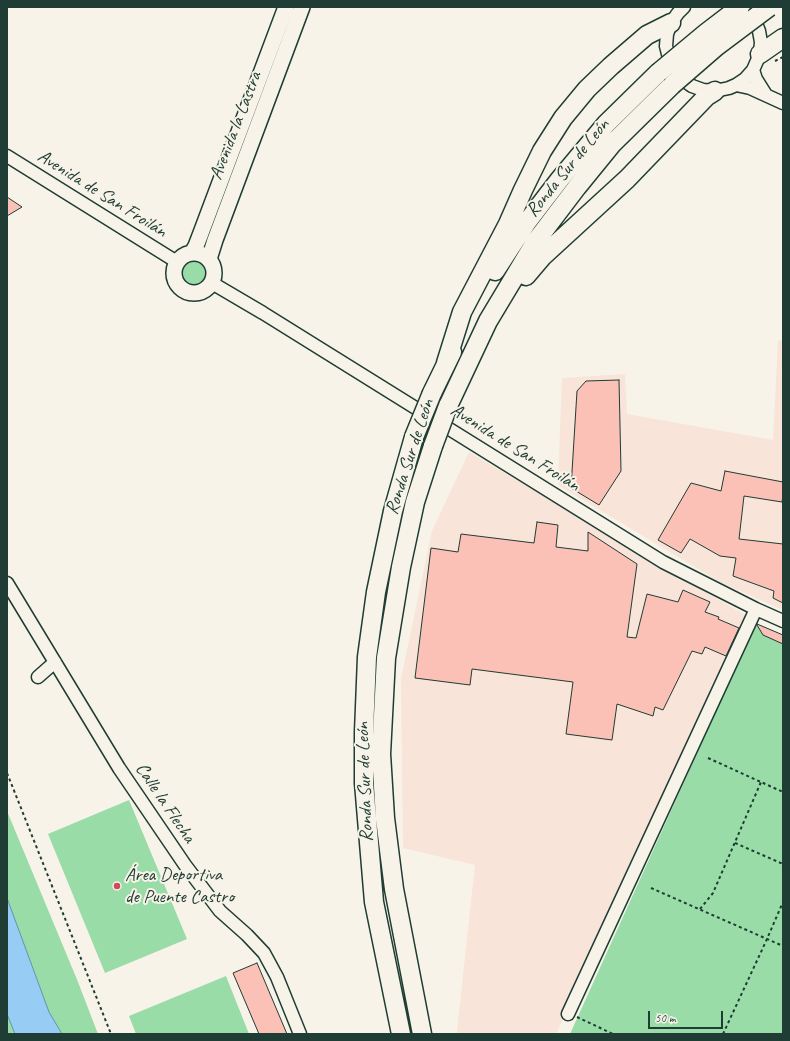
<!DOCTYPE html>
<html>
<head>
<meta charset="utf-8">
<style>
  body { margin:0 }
  #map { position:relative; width:790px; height:1041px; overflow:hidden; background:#f7f3e8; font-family:Caveat,sans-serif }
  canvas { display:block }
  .frame { position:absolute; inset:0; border:8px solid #1f3d34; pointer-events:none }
  .scale { position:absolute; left:648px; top:1011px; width:75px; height:18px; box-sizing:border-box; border:2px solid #1f3d34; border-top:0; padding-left:5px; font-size:12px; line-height:14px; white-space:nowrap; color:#1f3d34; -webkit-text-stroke:3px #f7f3e8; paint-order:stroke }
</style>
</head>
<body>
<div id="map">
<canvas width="790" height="1041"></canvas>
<div class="frame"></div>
<div class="scale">50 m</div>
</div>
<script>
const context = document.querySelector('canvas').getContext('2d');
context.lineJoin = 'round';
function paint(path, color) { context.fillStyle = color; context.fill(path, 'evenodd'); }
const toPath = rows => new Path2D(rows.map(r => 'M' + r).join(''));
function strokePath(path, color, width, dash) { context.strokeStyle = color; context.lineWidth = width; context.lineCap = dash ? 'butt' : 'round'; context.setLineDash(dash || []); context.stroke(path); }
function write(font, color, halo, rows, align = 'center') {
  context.font = font + ' Caveat,sans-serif'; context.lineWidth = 4; context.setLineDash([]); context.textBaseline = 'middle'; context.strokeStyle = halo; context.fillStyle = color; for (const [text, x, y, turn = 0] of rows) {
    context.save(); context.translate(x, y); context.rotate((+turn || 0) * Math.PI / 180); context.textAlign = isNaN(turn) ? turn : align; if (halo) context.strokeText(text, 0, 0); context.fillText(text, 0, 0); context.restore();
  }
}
paint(toPath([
  [783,340,783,610,720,582,558,485,562,378,625,374,627,414,773,440,778,341],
  [469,452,752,619,556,1034,458,1034,457,1031,475,865,403,848,401,679,432,531]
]), '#f8e4d9');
paint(toPath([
  '179 273a15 15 0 1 1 30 0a15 15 0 1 1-30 0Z',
  [756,623,783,635,783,1034,570,1034],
  [129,800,187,939,105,973,48,834],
  [7,811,78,982,98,1034,7,1034],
  [226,976,249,1034,136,1034,129,1016]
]), '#99dca8');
const water = toPath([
  [7,898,49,1012,62,1034,15,1034,7,1014,7,898]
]);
paint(water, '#97ccf5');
strokePath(water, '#6793a8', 1);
const building = toPath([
  [7,197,22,207,7,216,7,197],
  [619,380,621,471,599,505,571,488,577,391,586,381,619,380],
  [725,471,783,482,783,496,782,502,744,496,739,539,783,544,783,603,773,598,774,591,733,576,736,558,720,556,690,539,681,553,658,540,691,483,721,491,725,471],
  [537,522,558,525,556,547,588,551,588,532,637,564,627,637,636,638,647,594,678,602,683,590,710,602,705,612,719,617,718,619,739,628,726,656,705,647,702,654,692,651,663,710,655,707,653,716,617,704,612,740,566,734,573,682,472,669,470,685,415,678,431,548,458,552,461,534,534,543,537,522],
  [757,624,783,635,783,644,763,635,757,625,757,624],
  [257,963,287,1034,259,1034,233,973,257,963]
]);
paint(building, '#fbc0b6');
strokePath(building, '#1f3d34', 1);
const minor = toPath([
  [684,7,678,13,671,23,667,34,666,46,669,58,674,69,682,79,692,86,703,90,715,91,729,88,736,85,745,79,753,70,760,54,761,42,759,31,755,21,749,13],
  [753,70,756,79,766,95],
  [736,85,750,88,783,103],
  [7,156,177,262],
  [212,283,263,313,663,562,756,609,783,621],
  [7,583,119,768,185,865,220,911,247,935,264,953,277,977,300,1034],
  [38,677,55,662],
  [568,1014,756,609]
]);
const major = toPath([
  '174 273a20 20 0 1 1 40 0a20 20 0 1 1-40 0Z',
  [192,253,196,246,201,233,286,7],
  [209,259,215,240,302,7]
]);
const highway = toPath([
  [760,54,783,38],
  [495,271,527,222,560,179,606,124,658,73],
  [526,276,543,256,627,179,707,96,715,91],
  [446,363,462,312,508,224,523,190,542,151,563,118,587,89,611,66,647,35,671,23],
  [432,393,452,352],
  [448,406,488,321,536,241,577,187,612,144,672,85],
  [401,1034,374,902,364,783,364,732,367,657,376,592,393,511,414,437],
  [422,1034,394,889,385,818,381,754,386,658,401,567,415,502,433,446]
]);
strokePath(minor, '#1f3d34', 15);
strokePath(major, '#1f3d34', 18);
strokePath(highway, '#1f3d34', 21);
strokePath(toPath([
  [775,61,783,57],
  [708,758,783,792],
  [7,773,111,1034],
  [735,843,783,864],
  [651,888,783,946],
  [700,909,713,893,761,782],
  [577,1017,613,1034],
  [723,1034,767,939,783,902]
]), '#1f3d34', 2, [3, 3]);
strokePath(minor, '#f7f3e8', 12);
strokePath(major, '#f7f3e8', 15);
strokePath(highway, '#f7f3e8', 18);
const highwayBridge = toPath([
  [658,73,706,33,740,7],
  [672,85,717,46,769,7],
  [414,437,432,393],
  [433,446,448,406]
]);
strokePath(highwayBridge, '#1f3d34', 21, []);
strokePath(highwayBridge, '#f7f3e8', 18);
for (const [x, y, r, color] of [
  [117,886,4,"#d1495b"]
]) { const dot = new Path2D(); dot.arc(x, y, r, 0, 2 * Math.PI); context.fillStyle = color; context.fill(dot); strokePath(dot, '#f7f3e8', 1.5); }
write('19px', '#1f3d34', '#f7f3e8', [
  ["Avenida la Lastra",236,126,-69],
  ["Ronda Sur de León",568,168,-51],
  ["Avenida de San Froilán",102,194,32],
  ["Avenida de San Froilán",515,448,32],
  ["Ronda Sur de León",410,457,-72],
  ["Ronda Sur de León",365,782,-92],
  ["Calle la Flecha",165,803,56]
]);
write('19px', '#1f3d34', '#f7f3e8', [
  ["Área Deportiva",125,875],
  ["de Puente Castro",125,897]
], 'left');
</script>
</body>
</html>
